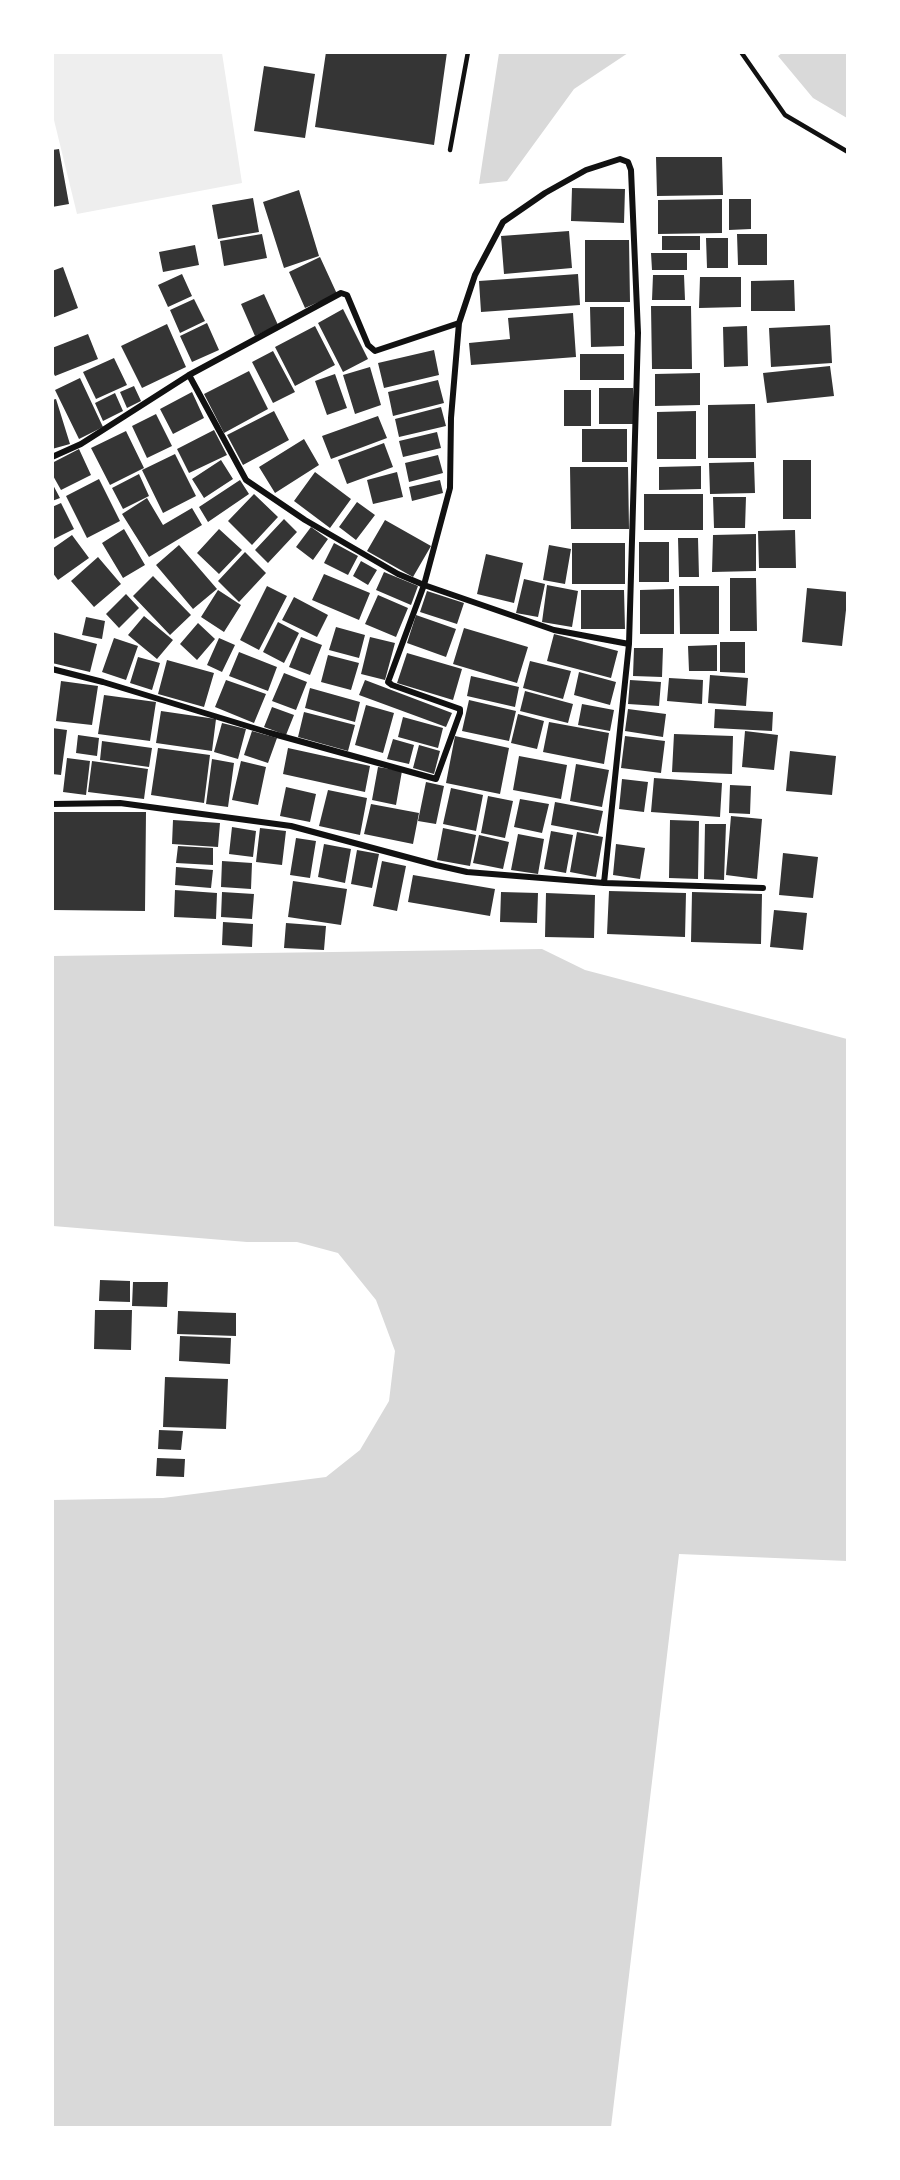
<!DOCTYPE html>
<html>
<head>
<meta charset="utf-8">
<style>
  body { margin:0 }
  #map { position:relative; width:900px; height:2180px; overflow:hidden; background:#fff; font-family:"Roboto Condensed",sans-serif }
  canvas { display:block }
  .frame { position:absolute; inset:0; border:54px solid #fff; pointer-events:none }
</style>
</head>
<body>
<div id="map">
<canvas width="900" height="2180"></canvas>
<div class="frame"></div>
</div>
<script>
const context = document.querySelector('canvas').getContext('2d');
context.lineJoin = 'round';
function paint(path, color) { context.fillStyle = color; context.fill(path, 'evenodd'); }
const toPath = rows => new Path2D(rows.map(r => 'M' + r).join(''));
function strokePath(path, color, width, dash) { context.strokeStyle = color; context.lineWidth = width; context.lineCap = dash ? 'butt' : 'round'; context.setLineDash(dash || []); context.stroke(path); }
paint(toPath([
  [52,53,222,53,242,183,77,214,53,116]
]), '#eee');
paint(toPath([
  [499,53,628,53,574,89,507,181,479,184],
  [782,53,847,53,847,118,813,98,778,56],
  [542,949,585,970,847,1039,847,1561,679,1554,611,2127,53,2127,53,1500,163,1498,326,1477,360,1450,389,1401,395,1351,376,1300,338,1253,297,1242,247,1242,53,1226,53,956]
]), '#d9d9d9');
paint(toPath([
  [326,52,447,52,434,145,315,127],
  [264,66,315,74,305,138,254,131],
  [59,149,69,204,52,207,52,150],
  [656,157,722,157,723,195,657,196],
  [572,188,625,189,624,223,571,221],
  [299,190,319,256,284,268,263,202],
  [253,198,259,232,218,239,212,205],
  [722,199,722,233,658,234,658,200],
  [729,199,751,199,751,229,729,230],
  [569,231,572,268,504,274,501,236],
  [262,234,267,258,224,266,220,241],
  [737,234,767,234,767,265,738,265],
  [662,236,700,236,700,250,662,250],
  [706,238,728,238,728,268,707,268],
  [585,240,629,240,630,302,585,302],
  [195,245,199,265,163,272,159,252],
  [651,253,687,253,687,270,652,270],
  [320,257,337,294,305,308,289,272],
  [63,267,78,308,52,318,52,271],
  [182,274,192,296,168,307,158,285],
  [578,274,580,305,481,312,479,281],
  [653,275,684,275,685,300,652,300],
  [700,277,741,277,741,307,699,308],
  [794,280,795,311,751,311,751,281],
  [264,294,278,325,255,336,241,304],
  [194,299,205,321,180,333,170,310],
  [651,306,691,306,692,369,652,369],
  [590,307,624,307,624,346,591,347],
  [343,309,368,359,343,372,318,323],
  [573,313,576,357,471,365,469,343,510,339,508,318],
  [207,323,219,350,192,362,180,336],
  [167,324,186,367,142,388,121,346],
  [830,325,832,363,771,367,769,328],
  [315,326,335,365,295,386,275,347],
  [747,326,748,366,724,367,723,327],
  [88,334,98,359,55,376,52,370,52,348],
  [434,350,439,375,384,388,378,363],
  [273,351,295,392,273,403,252,362],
  [580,354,624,354,624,380,580,380],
  [114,358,127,385,96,399,83,372],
  [830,366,834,396,767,403,763,373],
  [370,367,381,405,355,414,343,375],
  [249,371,268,409,224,433,204,394],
  [700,373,700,405,655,406,655,374],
  [335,374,347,408,327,415,315,381],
  [80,378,103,427,79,439,55,390],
  [438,380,444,403,393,416,388,392],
  [134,386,141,401,127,408,120,392],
  [599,388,633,388,634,424,599,424],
  [564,390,591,390,591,426,564,426],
  [192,392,204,418,173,434,160,409],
  [115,393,123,411,103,421,95,403],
  [56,399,70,444,52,449,52,400],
  [755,404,756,458,708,458,708,405],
  [441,407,446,426,399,437,395,419],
  [274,411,289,440,243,465,227,435],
  [696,411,696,459,657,459,657,412],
  [156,414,172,446,147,458,132,426],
  [378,416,387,438,331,459,322,436],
  [582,429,627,429,627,462,582,462],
  [214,430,227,455,189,473,177,449],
  [126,431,144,468,110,485,91,448],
  [437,432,441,448,403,457,399,441],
  [304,439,319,465,275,493,259,467],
  [384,443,393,467,347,484,338,460],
  [79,449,91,475,61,490,52,474,52,463],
  [175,454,196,496,163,513,142,470],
  [438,455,443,473,409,482,405,463],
  [221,460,233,479,204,498,192,479],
  [783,460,811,460,811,519,783,519],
  [754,462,755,493,710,494,709,463],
  [701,466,701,489,659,490,659,467],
  [570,467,628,467,629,529,571,529],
  [315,472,351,499,330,528,294,501],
  [397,472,403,497,373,504,367,480],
  [139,474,149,496,123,509,112,488],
  [99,479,120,521,87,538,66,496],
  [240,480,249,494,208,522,199,507],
  [440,480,443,493,412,501,409,487],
  [52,483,60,498,52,501],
  [254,494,278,517,252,545,228,521],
  [644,494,703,494,703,530,644,530],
  [713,497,746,497,745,528,714,528],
  [147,498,163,525,192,508,202,525,149,557,122,514],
  [357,502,375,515,356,540,339,527],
  [61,503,74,529,52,540,52,507],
  [284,519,297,532,268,563,255,550],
  [385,520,431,546,413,577,367,551],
  [311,527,328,539,313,560,296,547],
  [124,529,145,565,123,578,102,543],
  [219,529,242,550,219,574,197,553],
  [795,530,796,568,759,568,758,531],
  [756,534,756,571,712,572,713,535],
  [72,535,89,558,58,580,52,572,52,549],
  [678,538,698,538,699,577,679,577],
  [639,542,669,542,669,582,639,582],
  [334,543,358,556,348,575,324,563],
  [572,543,625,543,625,584,572,584],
  [179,545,217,589,193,609,156,565],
  [549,545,571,549,565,584,543,580],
  [245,552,266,573,239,602,218,581],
  [486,554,523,563,514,603,477,594],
  [98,557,121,584,94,607,71,581],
  [361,561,377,570,368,585,353,576],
  [384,572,418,586,411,605,376,590],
  [324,574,370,593,359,620,312,600],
  [153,576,191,615,170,635,133,596],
  [730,578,756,578,757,631,730,631],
  [524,579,545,584,538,617,516,613],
  [547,585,578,591,572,627,542,622],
  [267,586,287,596,259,650,240,640],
  [679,586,719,586,719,634,680,634],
  [807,588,848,592,842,646,802,642],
  [674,589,674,634,640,634,640,590],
  [218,590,241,605,224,632,201,617],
  [581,590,624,590,625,629,581,629],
  [427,591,464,603,457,624,420,612],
  [126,594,139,608,119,628,106,614],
  [378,595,408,608,396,637,365,624],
  [294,597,328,615,317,637,282,620],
  [416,615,456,629,446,657,407,643],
  [144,616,173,640,157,659,128,635],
  [86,617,105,621,102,639,82,635],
  [278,622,299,633,284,663,263,652],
  [198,623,215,639,197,660,180,644],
  [336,627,365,635,359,658,329,650],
  [464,628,528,647,517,683,453,664],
  [52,632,97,644,90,672,52,663],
  [554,634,618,651,611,678,547,661],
  [301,637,322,645,310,675,289,667],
  [370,637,395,643,385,680,361,674],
  [114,638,138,646,126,680,102,672],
  [219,638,235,645,222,672,207,665],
  [720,642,745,642,745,673,720,672],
  [717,645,717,671,689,671,688,646],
  [634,648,663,648,662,677,633,676],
  [239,652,277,667,268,691,229,676],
  [407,653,462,669,453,700,397,683],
  [328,655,359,663,351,690,321,682],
  [138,657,160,663,152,690,130,683],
  [167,660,214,673,204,707,158,694],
  [530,661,571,671,563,699,523,688],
  [579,672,616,682,610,705,574,695],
  [284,673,307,682,296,710,272,701],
  [710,675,748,678,746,706,708,703],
  [471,676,519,687,515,707,467,696],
  [669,678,703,680,702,704,667,701],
  [226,680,266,694,254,723,215,707],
  [365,680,452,713,446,727,359,695],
  [630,680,661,682,659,706,628,704],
  [61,681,98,686,92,725,56,721],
  [310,688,360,702,355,722,305,708],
  [525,691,573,704,568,723,520,711],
  [104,695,156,702,150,741,98,734],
  [469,700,516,711,509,741,462,731],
  [582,704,614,710,610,731,578,725],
  [366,705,394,713,383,753,355,745],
  [272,707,294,715,286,735,264,727],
  [628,709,666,714,663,737,625,731],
  [715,709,773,712,772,731,714,728],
  [161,711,216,719,212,751,156,743],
  [304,712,355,725,348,751,298,737],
  [518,714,544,721,537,749,511,743],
  [403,717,443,728,438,748,398,737],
  [549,722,609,733,604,764,543,752],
  [222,723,246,729,238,759,214,752],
  [52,728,67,730,61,775,52,774],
  [252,731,277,738,268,763,244,755],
  [745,731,778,735,774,770,742,767],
  [674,734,733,736,732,774,672,772],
  [78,735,99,738,97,756,76,753],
  [455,736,509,748,500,794,446,783],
  [625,736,665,741,661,773,621,768],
  [393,739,414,745,409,764,387,759],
  [102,741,152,748,149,767,100,760],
  [419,745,440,751,434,774,413,768],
  [158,748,210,755,204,803,151,795],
  [288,748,370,766,365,792,283,774],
  [790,751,836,756,832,795,786,791],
  [519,756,567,765,561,799,513,790],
  [67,758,90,761,86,795,63,792],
  [212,759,234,763,228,807,206,804],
  [92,761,148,769,144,799,88,792],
  [241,761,266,767,258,805,232,800],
  [576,764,609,770,602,807,570,801],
  [378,767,402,771,396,805,372,800],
  [654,778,722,783,720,817,651,812],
  [622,779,648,782,644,812,619,809],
  [426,782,444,786,436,824,418,821],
  [730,785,751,786,750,814,729,813],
  [286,787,316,794,310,822,280,816],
  [451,788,483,795,476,831,443,824],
  [328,790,367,798,360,835,319,826],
  [488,796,513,801,505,838,481,833],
  [520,799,549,804,542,833,514,827],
  [555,802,603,811,598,834,551,825],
  [371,804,419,813,413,844,364,834],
  [52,812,146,812,145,911,52,910],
  [731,816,762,819,757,879,726,875],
  [173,820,220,823,218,847,172,844],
  [670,820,699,821,698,879,669,878],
  [705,824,726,824,724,880,704,879],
  [232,827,256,831,253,857,229,854],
  [260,828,286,831,282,865,256,862],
  [443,828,476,835,470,866,437,860],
  [551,831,573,835,566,873,544,869],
  [577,832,603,837,596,877,570,872],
  [518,834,544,839,538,874,511,870],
  [479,835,509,842,503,869,473,863],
  [296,838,316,841,310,878,290,875],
  [324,844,351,849,345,883,318,877],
  [616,844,645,848,640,879,613,875],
  [178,846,213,848,213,865,176,863],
  [357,850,379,854,372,888,351,884],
  [783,853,818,857,813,898,779,895],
  [222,861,252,863,251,889,221,887],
  [382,861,406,866,397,911,373,906],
  [176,867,213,870,211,888,175,885],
  [413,875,495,889,490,916,408,902],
  [293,881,347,889,341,925,288,917],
  [175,890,217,893,216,919,174,917],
  [609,891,686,893,685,937,607,934],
  [222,892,254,894,252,919,221,917],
  [501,892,538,893,537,923,500,922],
  [692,892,762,894,761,944,691,942],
  [546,893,595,895,594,938,545,937],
  [774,910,807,913,803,950,770,947],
  [223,922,253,924,252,947,222,945],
  [286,923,326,926,324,950,284,948],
  [100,1280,130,1281,130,1302,99,1301],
  [133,1282,168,1282,167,1307,132,1306],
  [95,1310,132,1310,131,1350,94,1349],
  [178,1311,236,1313,236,1336,177,1334],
  [180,1336,231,1338,230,1364,179,1361],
  [165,1377,228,1379,226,1429,163,1427],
  [159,1430,183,1431,181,1450,158,1449],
  [157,1458,185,1459,184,1477,156,1476]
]), '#353535');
strokePath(toPath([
  [741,52,785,115,848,152],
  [450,150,468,52]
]), '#111', 4.5);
strokePath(toPath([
  [189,375,246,480,305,520,398,574,424,585,554,630,629,644],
  [52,457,81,444,189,375,341,293,347,295,368,345,375,351,459,323],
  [52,669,103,682,270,733,436,779,460,713,460,709,392,685,388,682,424,585,450,488,451,418,459,323,475,275,503,222,545,193,586,170,620,159,628,162,631,170,638,333,629,644,604,883],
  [52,804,120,803,291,826,436,865,467,872,604,883,763,888]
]), '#111', 6);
</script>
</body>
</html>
